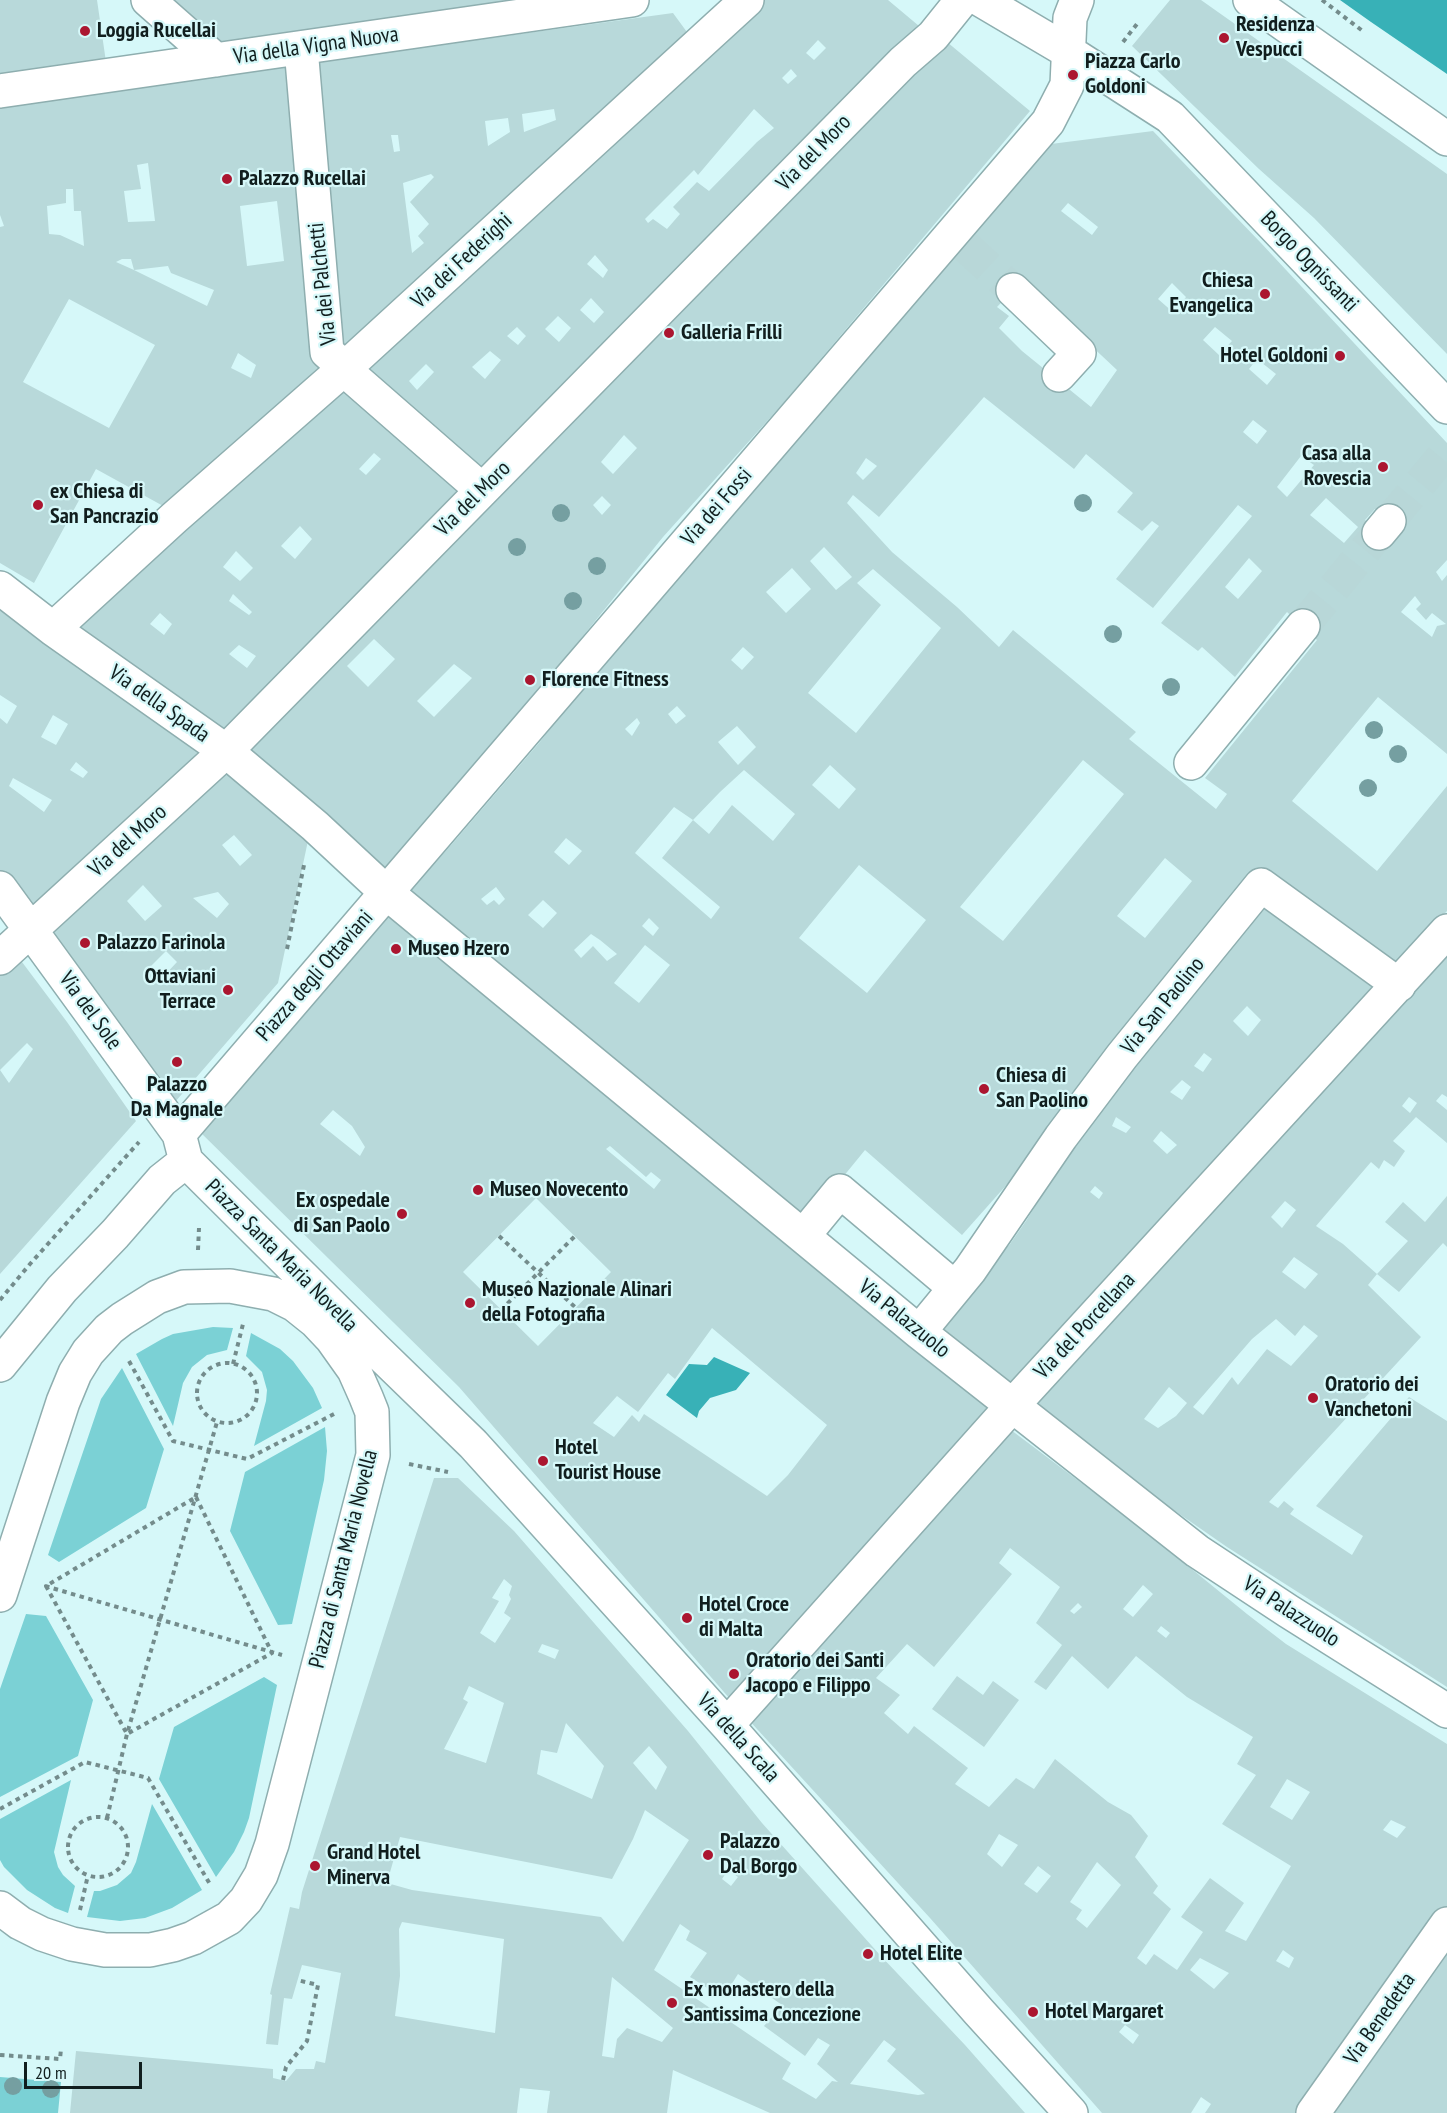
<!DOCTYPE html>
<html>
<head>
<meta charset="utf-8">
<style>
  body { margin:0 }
  #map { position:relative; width:1447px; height:2113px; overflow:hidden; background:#d6f8f9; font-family:"PT Sans Narrow",sans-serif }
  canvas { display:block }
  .scale { position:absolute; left:24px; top:2062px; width:118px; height:27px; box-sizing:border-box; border:3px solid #111e1e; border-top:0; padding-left:8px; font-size:18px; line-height:21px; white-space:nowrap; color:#111e1e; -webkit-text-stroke:4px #d6f8f9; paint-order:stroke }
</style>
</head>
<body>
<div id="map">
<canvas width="1447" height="2113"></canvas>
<div class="scale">20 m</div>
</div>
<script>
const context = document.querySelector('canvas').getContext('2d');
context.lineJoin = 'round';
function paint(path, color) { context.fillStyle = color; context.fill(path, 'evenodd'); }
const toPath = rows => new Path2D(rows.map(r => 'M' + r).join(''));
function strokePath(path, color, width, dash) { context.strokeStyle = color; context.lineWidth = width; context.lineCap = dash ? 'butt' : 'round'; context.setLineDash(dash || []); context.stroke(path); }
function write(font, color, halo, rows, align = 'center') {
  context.font = font + ' "PT Sans Narrow",sans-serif'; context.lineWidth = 4.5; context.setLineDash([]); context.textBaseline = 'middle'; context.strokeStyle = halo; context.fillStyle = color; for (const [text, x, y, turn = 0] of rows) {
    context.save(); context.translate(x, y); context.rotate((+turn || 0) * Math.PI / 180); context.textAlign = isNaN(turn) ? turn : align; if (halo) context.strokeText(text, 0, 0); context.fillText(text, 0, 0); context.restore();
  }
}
paint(toPath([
  [213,1327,233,1328,227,1350,207,1355,192,1367,183,1383,173,1426,136,1354,162,1339,173,1334],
  [251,1333,280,1349,293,1361,313,1388,322,1408,254,1446,266,1401,267,1390,262,1372,246,1356],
  [122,1368,164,1449,146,1508,59,1562,48,1555,101,1399],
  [325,1427,327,1451,324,1480,292,1624,278,1625,230,1531,245,1472],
  [26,1614,46,1616,93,1700,78,1756,0,1797,0,1689],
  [264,1677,277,1685,249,1818,244,1832,234,1852,216,1877,159,1779,174,1727],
  [71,1780,54,1852,58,1867,63,1875,75,1886,68,1913,55,1908,27,1890,4,1867,0,1860,0,1819],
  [152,1804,202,1890,172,1908,145,1918,120,1921,87,1917,94,1891,100,1891,117,1885,131,1873,136,1862],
  [0,2077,61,2082,58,2113,0,2113]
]), '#7bd1d5');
paint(toPath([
  [1340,0,1447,0,1447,74,1371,22],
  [714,1357,750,1373,736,1390,710,1398,699,1411,697,1418,666,1395,689,1364,707,1365]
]), '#38b1b7');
paint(toPath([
  [0,0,97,0,106,62,0,77],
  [166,0,532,0,219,43],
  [755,0,888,0,919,26,482,481,358,371],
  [818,40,826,48,814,60,806,53],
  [791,69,797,76,788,84,782,78],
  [754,109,774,128,757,142,709,191,697,182,673,207,680,214,667,229,653,219,648,223,645,219,694,170,698,175],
  [595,255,608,270,603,278,587,264],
  [591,298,604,312,594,323,580,310],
  [558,316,571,328,559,342,545,329],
  [517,327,526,336,518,345,507,336],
  [490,351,501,360,485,379,472,367],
  [426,364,434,372,417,390,409,381],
  [1170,0,1201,0,1447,174,1447,354,1314,218,1259,169,1132,46],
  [673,13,695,43,337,353,309,63],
  [554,109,556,120,524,132,522,114],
  [508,118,510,132,488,146,485,121],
  [391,135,398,135,400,151,394,152],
  [431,174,434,177,410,202,429,224,418,236,424,243,412,253,403,183],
  [947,42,1030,111,787,399,663,537,562,662,381,876,237,747,690,294,828,163],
  [624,435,637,448,613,474,601,462],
  [602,496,611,505,602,515,593,505],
  [374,639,395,659,368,687,347,666],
  [454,664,472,678,434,717,417,701],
  [295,65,321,377,165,507,96,469,34,583,0,563,0,227,4,226,0,215,0,106],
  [148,163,155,221,128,222,124,191,141,189,137,165],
  [66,189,73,189,74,211,81,211,84,246,60,235,49,234,47,206,66,203],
  [277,201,284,261,247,266,240,206],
  [122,259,131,259,134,270,116,262],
  [168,266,171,273,214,290,207,306,134,270],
  [69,299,155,345,109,428,23,382],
  [238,353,256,365,251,378,231,368],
  [1153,131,1261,243,1447,443,1447,560,1436,572,1442,581,1447,575,1447,754,1378,697,1292,801,1377,871,1447,786,1447,911,1387,975,1255,876,1050,1136,962,1235,865,1150,803,1226,406,895,452,844,539,743,578,693,1051,144],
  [1068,203,1098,227,1092,235,1061,211],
  [1022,281,1117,370,1091,407,1022,351,999,328,1009,316,997,307],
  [1172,283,1186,297,1174,313,1158,299],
  [1215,327,1232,341,1219,355,1203,340],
  [1257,359,1276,374,1267,385,1249,369],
  [984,397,1074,469,1086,454,1133,493,1117,512,1142,531,1152,521,1159,526,1116,579,1153,608,1238,505,1252,516,1161,623,1198,651,1202,647,1235,677,1287,612,1317,640,1205,778,1227,794,1216,809,1129,739,1136,732,1013,630,999,647,957,607,892,552,847,503,853,495,879,517],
  [1253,420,1267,431,1257,444,1243,432],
  [1301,456,1314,465,1287,497,1277,487],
  [866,458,877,466,863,480,856,473],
  [1326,498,1358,527,1344,543,1310,515],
  [1375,509,1398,530,1388,541,1365,520],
  [824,547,852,577,836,590,810,561],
  [1249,558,1262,571,1238,599,1225,587],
  [792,568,811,589,786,613,766,592],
  [873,569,941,628,856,733,808,693,881,605,857,583],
  [1415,596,1421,604,1416,609,1426,620,1432,613,1446,624,1437,626,1432,637,1401,612],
  [743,647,754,657,742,670,731,660],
  [677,706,686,716,676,724,668,714],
  [637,718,640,723,632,736,625,729],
  [737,726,756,747,738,765,718,742],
  [1083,760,1124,794,1003,941,960,907],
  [830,765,856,789,839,809,812,785],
  [744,770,795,814,773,841,732,805,709,834,693,820,720,792],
  [674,807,693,820,662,858,720,907,711,919,635,853],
  [566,838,582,851,569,865,554,852],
  [1165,858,1192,881,1145,938,1117,916],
  [859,865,926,920,867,993,799,938],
  [496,887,505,899,499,905,494,900,487,905,481,899],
  [543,900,557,913,543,928,528,915],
  [649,918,659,928,653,936,642,926],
  [591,934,600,940,617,954,607,961,593,946,581,958,574,950],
  [645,945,670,965,639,1003,614,983],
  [344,377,473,491,225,743,72,630],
  [374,453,381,459,366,475,359,469],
  [300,526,312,539,295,559,281,546],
  [236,551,253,568,240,581,223,567],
  [233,594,252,612,249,615,229,601],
  [160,613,172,624,164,635,150,624],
  [239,645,256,656,247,668,229,654],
  [0,607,208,757,32,916,0,872,0,718,7,724,17,706,0,695],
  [53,715,68,724,56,745,41,737],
  [76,762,88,772,83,778,70,770],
  [13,778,52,800,44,812,9,786],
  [228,765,310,831,278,983,175,1102,39,929],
  [234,835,252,855,240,866,222,845],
  [143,885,162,906,145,921,127,901],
  [218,892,229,904,217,918,193,898],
  [166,951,177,962,161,979,149,968],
  [1271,895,1321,949,1330,939,1382,978,1010,1390,932,1331,1010,1244,1026,1221,1098,1104],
  [1247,1006,1261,1020,1248,1036,1233,1021],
  [1204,1053,1212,1059,1203,1072,1194,1066],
  [1182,1080,1191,1087,1182,1100,1170,1092],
  [1116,1117,1131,1127,1126,1133,1112,1126],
  [1161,1131,1177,1145,1167,1154,1153,1141],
  [1095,1186,1103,1193,1099,1199,1090,1192],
  [392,909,996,1408,737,1707,459,1387,198,1130,319,997],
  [333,1110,352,1126,365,1147,360,1156,320,1124],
  [610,1146,646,1177,651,1172,661,1180,654,1189,606,1149],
  [536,1198,611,1272,538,1346,463,1272],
  [712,1328,827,1425,788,1475,767,1496,644,1414,639,1422,632,1415,614,1437,593,1423,617,1396,638,1412,668,1373,675,1379],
  [1447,947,1447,1097,1442,1094,1436,1101,1447,1110,1447,1143,1416,1117,1393,1141,1405,1151,1394,1167,1384,1160,1379,1169,1371,1162,1316,1226,1343,1244,1377,1274,1368,1285,1421,1337,1269,1502,1278,1508,1284,1501,1294,1509,1290,1514,1352,1555,1363,1536,1316,1506,1409,1397,1447,1421,1447,1687,1227,1547,1116,1470,1031,1404],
  [1409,1097,1417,1103,1410,1113,1402,1106],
  [1285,1201,1296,1210,1282,1228,1271,1217],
  [1294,1257,1318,1274,1305,1289,1282,1272],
  [1276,1319,1295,1336,1304,1325,1318,1336,1291,1366,1267,1349,1238,1385,1232,1377,1203,1415,1193,1407,1252,1339],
  [1169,1387,1187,1403,1176,1416,1158,1428,1144,1419],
  [16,954,67,1022,136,1121,0,1274,0,968],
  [27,1043,33,1049,9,1083,0,1070],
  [1447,1196,1447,1247,1443,1243,1399,1292,1377,1274,1408,1241,1385,1222,1403,1202,1425,1222],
  [1011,1430,1140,1527,1247,1614,1286,1644,1447,1744,1447,1911,1302,2113,1205,2113,1211,2104,1201,2097,1191,2113,1102,2113,930,1918,746,1717],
  [1010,1548,1060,1587,1036,1623,1062,1645,1034,1682,1046,1690,1072,1656,1108,1689,1136,1656,1187,1697,1253,1737,1237,1764,1256,1775,1222,1824,1291,1866,1246,1941,1225,1931,1244,1903,1210,1878,1181,1917,1203,1932,1177,1970,1154,1954,1146,1965,1137,1958,1171,1909,1153,1893,1158,1886,1135,1857,1148,1836,1131,1815,1108,1802,1055,1759,1034,1789,1016,1778,989,1807,955,1784,968,1768,914,1726,908,1734,884,1713,900,1695,876,1678,907,1644,934,1667,1012,1574,999,1563],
  [1143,1585,1153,1594,1133,1617,1123,1609],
  [1078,1603,1082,1607,1074,1614,1070,1611],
  [1161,1626,1170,1633,1166,1638,1157,1631],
  [1287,1779,1310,1792,1292,1820,1270,1807],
  [1391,1820,1406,1827,1397,1838,1383,1830],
  [999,1834,1018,1845,1002,1867,987,1854],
  [1097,1862,1121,1885,1087,1928,1076,1919,1082,1910,1070,1902],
  [1038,1866,1051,1876,1037,1893,1024,1884],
  [1283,1950,1294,1958,1289,1968,1276,1961],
  [1200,1958,1229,1973,1214,1989,1190,1970],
  [1125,2025,1139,2035,1133,2044,1119,2032],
  [434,1478,458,1478,514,1531,688,1731,762,1823,880,1955,965,2045,1025,2113,770,2113,673,2070,667,2113,547,2113,550,2091,520,2088,517,2113,70,2113,76,2051,273,2069,273,2078,286,2081,296,2069,314,2069,316,2061,325,2063,341,1973,302,1965,292,1999,284,1998,278,2045,266,2044,272,1995,270,1994,290,1907,299,1909,302,1892],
  [504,1579,512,1586,509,1595,511,1599,504,1613,511,1618,495,1643,480,1633,499,1601,492,1598],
  [542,1644,559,1650,555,1659,538,1652],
  [469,1686,504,1703,486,1763,444,1749,468,1702,463,1699],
  [566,1723,604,1766,592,1799,537,1774,541,1750,557,1753],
  [649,1746,667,1767,656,1790,633,1763],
  [645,1810,689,1840,623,1942,601,1917,412,1890,387,1883,400,1837,612,1879,633,1839],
  [728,1870,738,1877,731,1886,722,1879],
  [402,1922,504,1939,495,2033,395,2016,400,1976,399,1929],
  [680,1924,690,1931,686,1940,707,1953,690,1977,723,1998,738,1974,782,2005,764,2026,805,2056,818,2038,830,2045,817,2064,838,2082,832,2081,816,2099,782,2079,791,2063,654,1970],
  [612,1977,673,2028,662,2042,627,2028,617,2039,614,2058,602,2056],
  [884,2040,896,2049,887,2061,925,2094,918,2095,850,2084],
  [957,1676,983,1695,993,1681,1019,1700,984,1747,932,1709],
  [1447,1940,1447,2113,1326,2113]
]), '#b8d9da');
strokePath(toPath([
  [964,245,1013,290],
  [1389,521,1447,451],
  [1303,626,1379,533]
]), '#b8d7d8', 33, [33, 16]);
const minor = toPath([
  [148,0,216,60],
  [981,0,1069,52,1170,117,1447,407],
  [1250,0,1447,139],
  [301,48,327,352,345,368,348,373,482,490],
  [0,91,632,0],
  [1013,290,1079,353,1059,375],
  [1379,533,1389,521],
  [0,588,53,629,226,751,315,826,387,893,919,1332,1197,1551,1288,1611,1447,1711],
  [53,629,174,518,345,368,747,0],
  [1191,763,1303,626],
  [0,888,179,1134,186,1161,374,1348,473,1444,727,1725,979,2012,1071,2113],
  [0,958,226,751,903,62,933,36,962,0],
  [179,1134,1048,122,1067,85,1070,18,1077,0],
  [803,1236,840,1191,955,1288],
  [919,1332,970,1270,1061,1137,1122,1056,1261,885,1399,985],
  [0,1365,62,1289,115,1234,162,1180,186,1161],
  [0,1595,63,1402,75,1373,88,1352,109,1329,122,1319,157,1297,184,1287,230,1286,273,1294,295,1305,315,1321,332,1339,354,1370,366,1397,372,1412,373,1455,272,1844,261,1875,246,1900,229,1918,193,1938,173,1945,150,1950,105,1950,72,1944,42,1934,20,1923,0,1908],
  [727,1725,1012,1406,1447,931],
  [1313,2113,1447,1924]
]);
strokePath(minor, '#8eaeaf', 36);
strokePath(toPath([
  [1322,0,1364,32],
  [1123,42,1137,24],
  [287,949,304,865],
  [499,1236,576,1308],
  [198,1250,199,1228],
  [0,1300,30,1264,139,1142],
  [501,1310,575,1236],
  [129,1361,173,1441,247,1459,334,1414],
  '197 1393a30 30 0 1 1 60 0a30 30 0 1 1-60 0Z',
  [233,1364,243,1324],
  [409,1464,448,1472],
  [196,1497,272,1653,127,1734,46,1586,196,1497],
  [45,1586,282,1655],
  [0,1809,85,1762,148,1778,211,1886],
  '68 1847a30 30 0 1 1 60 0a30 30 0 1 1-60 0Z',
  [107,1818,127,1734,217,1422],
  [80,1910,88,1875],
  [0,2055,60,2059,61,2049],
  [283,2080,286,2067,307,2041,318,1985,297,1980]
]), '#748c8c', 4, [4.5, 4.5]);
strokePath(minor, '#fff', 33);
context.fillStyle = '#759fa1';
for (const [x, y] of [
  [1083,503],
  [561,513],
  [517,547],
  [597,566],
  [573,601],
  [1113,634],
  [1171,687],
  [1374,730],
  [1398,754],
  [1368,788],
  [13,2086],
  [51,2089]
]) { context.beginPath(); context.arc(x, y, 9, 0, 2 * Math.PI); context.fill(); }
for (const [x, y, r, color] of [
  [85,31,6,"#ab1630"],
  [1224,38,6,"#ab1630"],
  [1073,75,6,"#ab1630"],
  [227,179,6,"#ab1630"],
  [1265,294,6,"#ab1630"],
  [669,333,6,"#ab1630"],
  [1340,356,6,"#ab1630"],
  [1383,467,6,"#ab1630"],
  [38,505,6,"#ab1630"],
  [530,680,6,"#ab1630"],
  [85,943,6,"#ab1630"],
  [396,949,6,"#ab1630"],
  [228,990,6,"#ab1630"],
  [177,1062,6,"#ab1630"],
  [984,1089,6,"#ab1630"],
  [478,1190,6,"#ab1630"],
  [402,1214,6,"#ab1630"],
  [470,1303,6,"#ab1630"],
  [1313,1398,6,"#ab1630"],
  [543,1461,6,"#ab1630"],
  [687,1618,6,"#ab1630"],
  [734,1674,6,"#ab1630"],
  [708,1855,6,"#ab1630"],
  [315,1866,6,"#ab1630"],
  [868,1954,6,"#ab1630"],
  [672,2003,6,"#ab1630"],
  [1033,2012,6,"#ab1630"]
]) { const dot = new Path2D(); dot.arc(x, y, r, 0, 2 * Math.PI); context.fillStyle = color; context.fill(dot); strokePath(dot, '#d6f8f9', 2); }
write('bold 22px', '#111e1e', '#d6f8f9', [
  ["Residenza",1236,25],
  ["Vespucci",1236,50],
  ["Loggia Rucellai",97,31],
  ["Piazza Carlo",1085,62],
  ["Goldoni",1085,87],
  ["Palazzo Rucellai",239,179],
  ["Chiesa",1253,281,"right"],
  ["Evangelica",1253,306,"right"],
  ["Galleria Frilli",681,333],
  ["Hotel Goldoni",1328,356,"right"],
  ["Casa alla",1371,454,"right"],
  ["Rovescia",1371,479,"right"],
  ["ex Chiesa di",50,492],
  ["San Pancrazio",50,517],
  ["Florence Fitness",542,680],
  ["Palazzo Farinola",97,943],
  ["Museo Hzero",408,949],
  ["Ottaviani",216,977,"right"],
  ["Terrace",216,1002,"right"],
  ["Chiesa di",996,1076],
  ["San Paolino",996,1101],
  ["Palazzo",177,1085,"center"],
  ["Da Magnale",177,1110,"center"],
  ["Museo Novecento",490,1190],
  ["Ex ospedale",390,1201,"right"],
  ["di San Paolo",390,1226,"right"],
  ["Museo Nazionale Alinari",482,1290],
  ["della Fotografia",482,1315],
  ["Oratorio dei",1325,1385],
  ["Vanchetoni",1325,1410],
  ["Hotel",555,1448],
  ["Tourist House",555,1473],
  ["Hotel Croce",699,1605],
  ["di Malta",699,1630],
  ["Oratorio dei Santi",746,1661],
  ["Jacopo e Filippo",746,1686],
  ["Palazzo",720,1842],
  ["Dal Borgo",720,1867],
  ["Grand Hotel",327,1853],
  ["Minerva",327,1878],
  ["Hotel Elite",880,1954],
  ["Ex monastero della",684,1990],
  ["Santissima Concezione",684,2015],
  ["Hotel Margaret",1045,2012]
], 'left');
write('22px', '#111e1e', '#d6f8f9', [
  ["Via della Vigna Nuova",316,46,-8],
  ["Via del Moro",814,153,-46],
  ["Via dei Federighi",462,261,-43],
  ["Borgo Ognissanti",1309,262,46],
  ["Via dei Palchetti",323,284,-96],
  ["Via del Moro",473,499,-45],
  ["Via dei Fossi",717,507,-49],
  ["Via della Spada",159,704,35],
  ["Via del Moro",128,841,-42],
  ["Piazza degli Ottaviani",315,976,-49],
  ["Via San Paolino",1163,1006,-51],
  ["Via del Sole",90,1011,54],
  ["Piazza Santa Maria Novella",281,1256,45],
  ["Via Palazzuolo",904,1319,39],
  ["Via del Porcellana",1085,1326,-47],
  ["Piazza di Santa Maria Novella",344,1559,-76],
  ["Via Palazzuolo",1291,1612,33],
  ["Via della Scala",738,1738,48],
  ["Via Benedetta",1380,2019,-55]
]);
</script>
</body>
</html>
